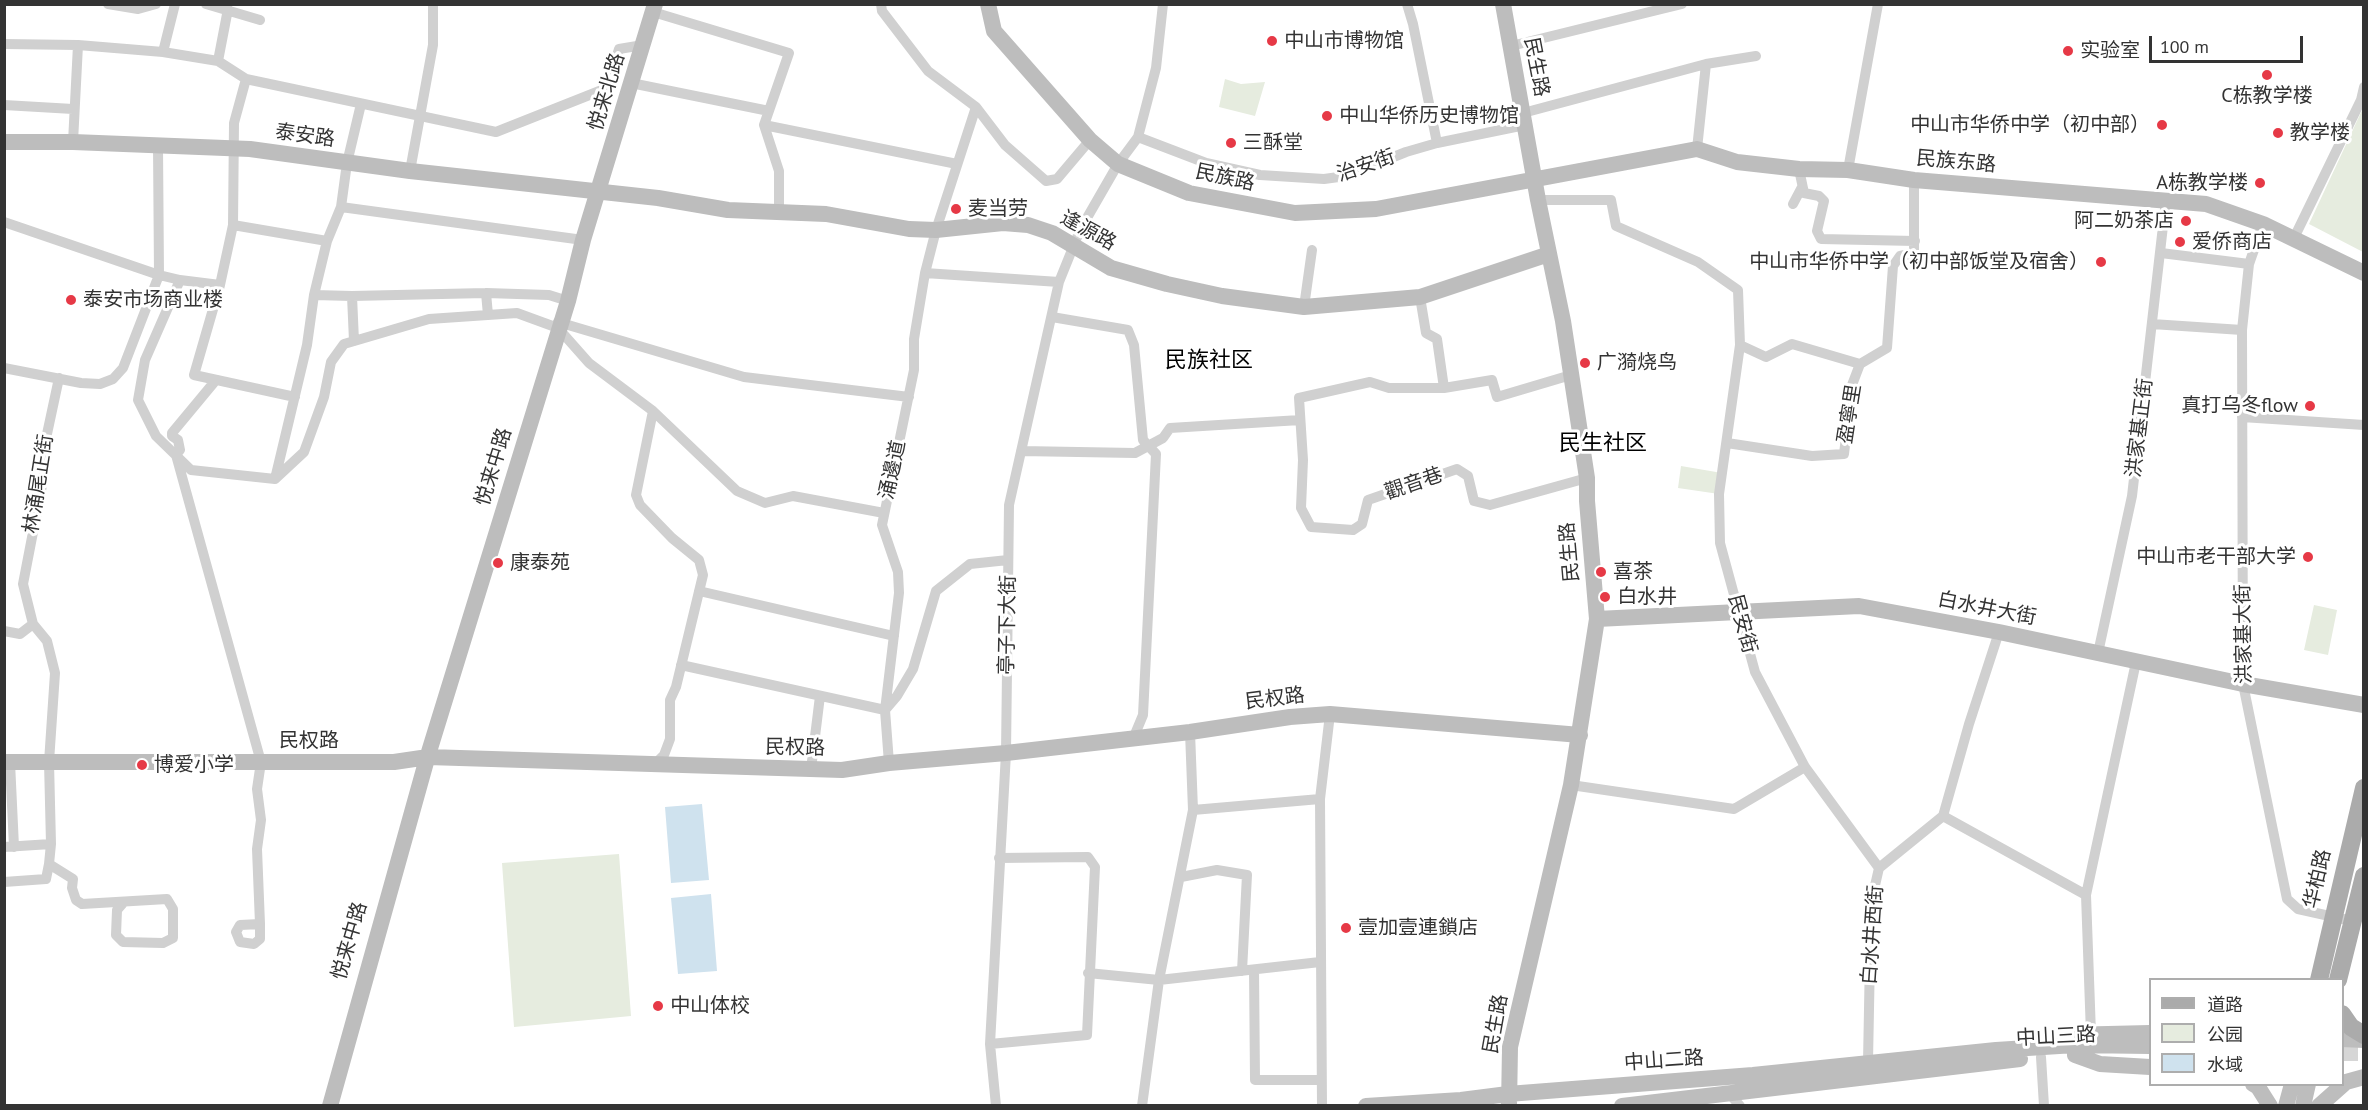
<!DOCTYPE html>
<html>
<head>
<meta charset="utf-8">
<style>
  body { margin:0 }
  #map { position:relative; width:2368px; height:1110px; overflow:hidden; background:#fff; font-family:"PT Sans","Noto Sans SC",sans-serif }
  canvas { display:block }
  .frame { position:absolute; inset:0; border:6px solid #333; pointer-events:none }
  .legend { position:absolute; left:2149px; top:978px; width:195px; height:108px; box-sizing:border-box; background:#fff; border:2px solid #adadad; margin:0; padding:8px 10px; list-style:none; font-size:18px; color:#333 }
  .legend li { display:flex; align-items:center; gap:12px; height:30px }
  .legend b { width:30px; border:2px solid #adadad }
  .scale { position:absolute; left:2149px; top:36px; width:154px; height:27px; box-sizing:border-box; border:3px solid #333; border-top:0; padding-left:8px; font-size:18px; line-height:21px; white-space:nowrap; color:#333; -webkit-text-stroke:4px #fff; paint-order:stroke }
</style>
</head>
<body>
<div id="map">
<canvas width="2368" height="1110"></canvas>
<div class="frame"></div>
<ul class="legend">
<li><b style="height:8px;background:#ababab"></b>道路</li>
<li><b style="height:16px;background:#e6ecdf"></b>公园</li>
<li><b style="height:16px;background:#cfe2ee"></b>水域</li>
</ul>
<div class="scale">100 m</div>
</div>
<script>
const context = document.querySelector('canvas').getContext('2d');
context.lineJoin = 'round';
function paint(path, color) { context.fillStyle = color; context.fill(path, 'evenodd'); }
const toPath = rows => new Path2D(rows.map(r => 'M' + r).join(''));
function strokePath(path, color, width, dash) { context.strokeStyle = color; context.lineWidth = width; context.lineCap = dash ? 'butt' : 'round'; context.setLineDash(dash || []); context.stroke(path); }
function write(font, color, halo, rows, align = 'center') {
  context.font = font + ' "PT Sans","Noto Sans SC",sans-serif'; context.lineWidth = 6; context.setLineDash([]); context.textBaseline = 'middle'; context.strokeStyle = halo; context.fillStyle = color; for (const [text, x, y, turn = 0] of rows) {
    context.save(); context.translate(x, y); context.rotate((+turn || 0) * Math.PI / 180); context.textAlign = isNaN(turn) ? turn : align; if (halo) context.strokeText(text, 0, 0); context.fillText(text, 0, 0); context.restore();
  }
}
paint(toPath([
  [1225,79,1241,84,1265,82,1255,116,1219,107],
  [2363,108,2363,252,2309,224],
  [1681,466,1722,473,1719,494,1678,488],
  [2314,605,2337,610,2328,655,2304,650],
  [619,854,631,1016,514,1027,502,863]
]), '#e6ecdf');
paint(toPath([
  [702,804,709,880,671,883,665,807],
  [711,894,717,971,678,974,671,898]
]), '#cfe2ee');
strokePath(toPath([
  [2342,1053,2364,1053]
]), '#d6d6d6', 16, [16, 8]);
strokePath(toPath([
  [108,4,138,9,156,4],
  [206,4,260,20],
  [881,4,882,11,928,71,976,107,1005,145,1046,181,1057,179,1090,140],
  [1407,4,1413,24,1437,143],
  [653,12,789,53,764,125,779,171,779,212],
  [4,44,78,45,163,52,218,61,246,79,496,132,607,88,619,49,643,45],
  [1511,46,1682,4],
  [163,52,175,4],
  [218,61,228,9],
  [246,79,234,123,233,225,220,285,194,375,295,397],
  [631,83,769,111],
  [4,105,73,109],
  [1523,113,1706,64,1756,56],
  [764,125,957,164],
  [1138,137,1206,163,1260,175,1324,179,1346,176,1406,152,1437,143,1525,125],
  [73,142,78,45],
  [1697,149,1706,64],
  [1799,169,1804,193,1819,196,1824,201,1817,231,1821,239,1915,241],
  [1848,170,1878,4],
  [410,171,433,45,433,4],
  [1538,200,1611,200,1616,226,1698,262,1738,290,1740,345,1719,494,1720,543,1755,672,1805,767,1879,868],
  [1793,204,1802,187],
  [341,207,583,240],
  [4,222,159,275,180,280,220,285],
  [2263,224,2249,264,2242,330,2243,684,2287,899,2298,909,2352,921],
  [233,225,327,241],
  [2294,238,2361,100,2364,87],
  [2161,253,2249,264],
  [925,273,1059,282],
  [180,280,145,360,138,400,156,436,191,470,275,479,304,452,324,397,331,362,344,344,429,319,517,313,558,328,589,363,653,411,737,491,765,503,793,496,884,513],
  [486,293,488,315],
  [314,295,352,296,486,293,549,295,568,301],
  [352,296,354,341],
  [1420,297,1426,333,1437,339,1444,388],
  [1304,307,1312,250],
  [1052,317,1128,330,1134,345,1143,440,1156,454,1143,715,1133,739],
  [558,322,744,377,909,397],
  [2152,324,2242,330],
  [1740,345,1766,357,1792,344,1860,364],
  [4,368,81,383,100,384,113,379,123,368,159,275,158,146],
  [1571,375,1497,397,1492,380,1444,388,1389,388,1370,382,1299,398,1303,460,1301,508,1311,527,1353,530,1362,524,1368,500,1457,469,1468,476,1474,501,1490,505,1587,478],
  [59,378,41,462,45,470,23,584,33,624,47,641,55,673,49,762,51,844,49,864,73,879,72,888,76,900,82,904,167,899,173,909,173,938,163,943,123,942,116,935,117,910,124,902],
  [216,380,172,433,172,436,178,440,180,450,176,455,261,762,257,789,261,820,257,849,260,924,260,939,254,944,240,942,236,932,240,925,260,924],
  [653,411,636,495,640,505,672,538,699,560,703,575,676,687,670,700,670,739,664,755,654,765],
  [2242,417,2364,425],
  [1727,443,1812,456,1844,454,1852,385,1860,364,1887,348,1893,266,1900,256,1914,253,1914,180],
  [1021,451,1135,453,1163,438,1170,428,1300,420],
  [275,479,307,345,314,295,327,241,341,207,347,163,361,104],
  [699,591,894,636],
  [4,631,20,634,33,624],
  [2098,653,2132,496,2166,200],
  [681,665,885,710,897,696,913,669,936,591,970,564,1008,560],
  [10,762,14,847],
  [889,763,885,710,899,593,898,572,882,525,914,370,914,339,925,273,936,230,976,107],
  [811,769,820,696],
  [1571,785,1734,809,1805,767],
  [1193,810,1320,799],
  [1943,816,2086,895],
  [4,847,51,844],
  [1181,877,1217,870,1247,875,1242,971],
  [4,882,46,879,49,864],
  [1254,970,1255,1080,1320,1080],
  [1088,973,1159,980,1320,962],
  [2091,1034,2086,895,2136,662],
  [990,1044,1087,1035,1095,867,1088,857,999,858],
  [2041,1057,2044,1106],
  [1868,1062,1871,903,1879,868,1943,816,1969,724,1999,632],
  [1729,1093,1740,1106],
  [996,1106,990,1044,1006,753,1009,505,1059,282,1080,230,1118,164,1138,137,1156,68,1163,4],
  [1142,1106,1159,980,1193,810,1190,732],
  [1322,1106,1320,799,1330,714]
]), '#d0d0d0', 10);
strokePath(toPath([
  [988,4,994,31,1090,140,1118,164,1189,193,1295,213,1376,209,1697,149,1737,162,1799,169,1848,170,1914,180,2206,204,2263,224,2364,273],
  [1503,4,1538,200,1563,321,1587,478,1587,501,1597,619,1571,785,1510,1047,1509,1106],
  [4,142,73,142,250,149,410,171,658,198,728,210,826,214,909,229,936,230,1003,223,1028,225,1052,233,1111,268,1167,284,1222,296,1304,307,1420,297,1549,254],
  [1597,619,1859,606,1999,632,2243,684,2364,705],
  [4,762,394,762,428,757,842,770,889,763,1006,753,1190,732,1290,717,1330,714,1580,735],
  [2066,1035,2150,1033],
  [2342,1039,2364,1040],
  [2075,1055,2100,1064,2150,1067],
  [2253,1084,2258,1087,2270,1106],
  [330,1106,428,755,568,301,583,240,655,4],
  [1366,1106,1461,1100,1508,1094,1753,1075,1996,1050,2075,1045,2150,1046],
  [1622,1106,2020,1059],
  [2286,1106,2292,1084],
  [2303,1106,2308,1084],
  [2319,1106,2346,1082,2364,1077]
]), '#bdbdbd', 16);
strokePath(toPath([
  [2319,980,2364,788],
  [2338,980,2364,876],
  [2342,1014,2351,1027,2364,1035]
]), '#ababab', 18);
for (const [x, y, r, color] of [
  [1272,41,6,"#e63946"],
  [2068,51,6,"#e63946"],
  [2267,75,6,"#e63946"],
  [1327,116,6,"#e63946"],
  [2162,125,6,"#e63946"],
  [2278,133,6,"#e63946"],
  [1231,143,6,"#e63946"],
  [2260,183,6,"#e63946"],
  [956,209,6,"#e63946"],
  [2186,221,6,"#e63946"],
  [2180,242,6,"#e63946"],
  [2101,262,6,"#e63946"],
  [71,300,6,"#e63946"],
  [1585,363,6,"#e63946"],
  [2310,406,6,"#e63946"],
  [2308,557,6,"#e63946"],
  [498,563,6,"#e63946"],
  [1601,572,6,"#e63946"],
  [1605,597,6,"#e63946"],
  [142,765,6,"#e63946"],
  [1346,928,6,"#e63946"],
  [658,1006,6,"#e63946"]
]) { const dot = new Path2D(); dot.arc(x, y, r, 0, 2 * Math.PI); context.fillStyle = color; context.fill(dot); strokePath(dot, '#fff', 2); }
write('20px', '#333', '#fff', [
  ["中山市博物馆",1284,41],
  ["实验室",2080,51],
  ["C栋教学楼",2267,96,"center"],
  ["中山华侨历史博物馆",1339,116],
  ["中山市华侨中学（初中部）",2150,125,"right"],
  ["教学楼",2290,133],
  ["三酥堂",1243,143],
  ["A栋教学楼",2248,183,"right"],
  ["麦当劳",968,209],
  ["阿二奶茶店",2174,221,"right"],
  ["爱侨商店",2192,242],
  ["中山市华侨中学（初中部饭堂及宿舍）",2089,262,"right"],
  ["泰安市场商业楼",83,300],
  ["广漪烧鸟",1597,363],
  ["真打乌冬flow",2298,406,"right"],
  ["中山市老干部大学",2296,557,"right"],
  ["康泰苑",510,563],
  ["喜茶",1613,572],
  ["白水井",1617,597],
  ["博爱小学",154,765],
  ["壹加壹連鎖店",1358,928],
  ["中山体校",670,1006]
], 'left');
write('20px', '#333', '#fff', [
  ["民生路",1536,67,79],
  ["悦来北路",607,92,-73],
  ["泰安路",305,136,8],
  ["民族东路",1956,162,5],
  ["治安街",1366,166,-19],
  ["民族路",1225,178,12],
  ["逢源路",1088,231,29],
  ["盈寧里",1850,414,-81],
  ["洪家基正街",2140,428,-83],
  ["悦来中路",494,467,-73],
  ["涌邊道",893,470,-78],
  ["林涌尾正街",39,484,-81],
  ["觀音巷",1414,484,-19],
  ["民生路",1570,552,-95],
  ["白水井大街",1987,609,11],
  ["民安街",1742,624,75],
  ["亭子下大街",1008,625,-89],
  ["洪家基大街",2244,634,-91],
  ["民权路",1275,699,-7],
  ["民权路",309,741],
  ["民权路",795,748,1],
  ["华柏路",2318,879,-77],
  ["白水井西街",1873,935,-86],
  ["悦来中路",350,941,-74],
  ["民生路",1496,1024,-80],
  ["中山三路",2056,1037,-3],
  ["中山二路",1664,1061,-4]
]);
write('22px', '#000', '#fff', [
  ["民族社区",1209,361],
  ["民生社区",1603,444]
]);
</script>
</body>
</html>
